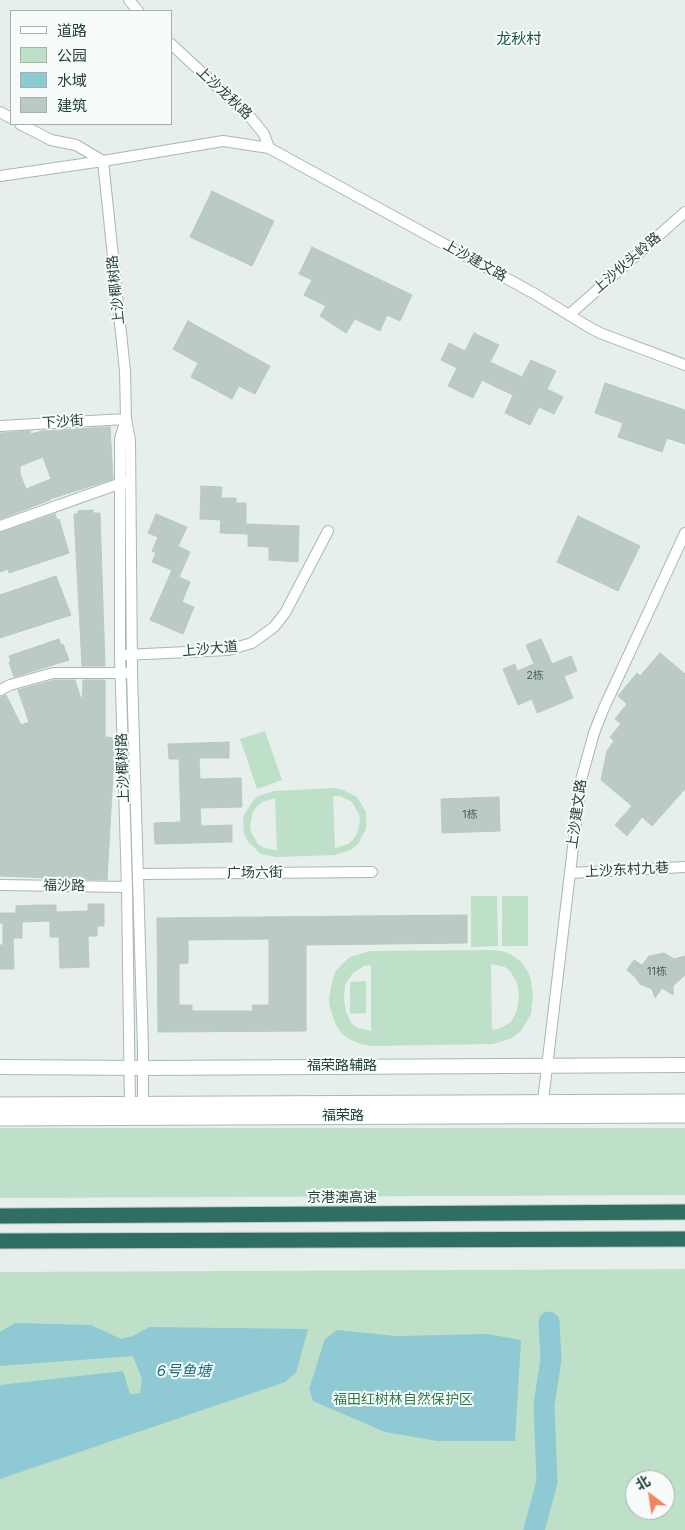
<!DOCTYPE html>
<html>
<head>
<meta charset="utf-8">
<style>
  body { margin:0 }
  #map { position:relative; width:685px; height:1530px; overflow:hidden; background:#e6efeb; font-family:Inter,"Noto Sans SC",sans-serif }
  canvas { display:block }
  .legend { position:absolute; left:10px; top:10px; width:162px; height:115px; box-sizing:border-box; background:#f7fbf9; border:1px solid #a3b1ad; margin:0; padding:6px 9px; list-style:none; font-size:15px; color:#24423a }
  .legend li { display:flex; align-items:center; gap:10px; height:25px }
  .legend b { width:25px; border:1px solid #a3b1ad }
  .north { position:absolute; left:625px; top:1470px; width:50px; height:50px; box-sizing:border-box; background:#f7fbf9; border:1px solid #a3b1ad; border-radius:50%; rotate:329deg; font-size:14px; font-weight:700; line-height:20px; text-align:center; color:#24423a }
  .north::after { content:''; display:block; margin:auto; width:18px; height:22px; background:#f4845f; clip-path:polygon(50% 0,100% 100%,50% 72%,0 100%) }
</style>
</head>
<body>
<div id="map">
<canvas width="685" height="1530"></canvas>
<ul class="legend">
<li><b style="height:6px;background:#fff"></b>道路</li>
<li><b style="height:14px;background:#bfe0c8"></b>公园</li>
<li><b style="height:14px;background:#8ec9d4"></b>水域</li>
<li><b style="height:14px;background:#bbcac4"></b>建筑</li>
</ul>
<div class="north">北</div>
</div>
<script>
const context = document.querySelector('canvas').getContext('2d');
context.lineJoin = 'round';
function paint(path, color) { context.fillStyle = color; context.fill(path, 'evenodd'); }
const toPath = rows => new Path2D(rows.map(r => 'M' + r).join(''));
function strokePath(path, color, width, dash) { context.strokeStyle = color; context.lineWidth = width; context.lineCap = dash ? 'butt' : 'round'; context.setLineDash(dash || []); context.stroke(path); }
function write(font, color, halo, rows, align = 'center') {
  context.font = font + ' Inter,"Noto Sans SC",sans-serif'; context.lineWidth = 4; context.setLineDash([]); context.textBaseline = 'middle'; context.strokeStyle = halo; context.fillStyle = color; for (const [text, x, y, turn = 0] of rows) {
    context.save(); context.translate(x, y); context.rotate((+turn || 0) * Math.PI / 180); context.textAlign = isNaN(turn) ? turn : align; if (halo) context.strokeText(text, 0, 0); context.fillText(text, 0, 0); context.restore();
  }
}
paint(toPath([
  [265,731,282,780,257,789,240,739],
  [333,788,341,789,357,797,366,812,366,829,358,844,351,850,335,855,277,857,261,854,248,842,244,834,243,817,252,802,258,796,274,791],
  [333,796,340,796,352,802,359,814,360,821,357,834,353,840,348,844,335,848],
  [275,798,277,850,264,848,258,844,251,832,250,825,253,812,257,806,262,802],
  [471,896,497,896,498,946,471,947],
  [502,896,528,896,528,946,502,946],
  [492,950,502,951,512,955,520,961,527,970,531,979,533,996,531,1014,521,1031,512,1038,493,1044,371,1046,361,1044,351,1040,342,1034,336,1025,330,1008,329,999,332,982,335,972,342,964,350,957,370,951],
  [491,964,505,967,510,971,517,983,519,996,517,1010,511,1022,499,1029,492,1030],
  [371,965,371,1031,358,1028,352,1024,346,1012,344,999,345,985,352,974,364,966],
  [366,981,366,1013,350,1014,350,982],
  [0,1128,685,1128,685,1195,0,1198],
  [685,1269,685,1530,0,1530,0,1272],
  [635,1480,665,1480,665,1510,635,1510]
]), '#bfe0c8');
paint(toPath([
  [15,1323,91,1325,121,1339,133,1336,150,1327,308,1329,296,1373,285,1382,0,1479,0,1385,123,1371,130,1394,140,1393,142,1379,133,1356,0,1366,0,1332],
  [337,1330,396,1336,487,1334,521,1340,515,1441,437,1441,385,1432,313,1401,309,1389,325,1339]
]), '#8ec9d4');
strokePath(toPath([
  [534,1530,547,1482,544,1405,551,1359,549,1322]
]), '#8ec9d4', 21);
const building = toPath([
  [212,191,274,221,252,266,190,237,212,191],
  [312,247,412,295,400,321,387,315,380,331,355,319,346,333,320,316,326,306,304,295,312,280,299,274,312,247],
  [188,321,270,366,255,394,239,386,232,399,191,377,198,363,173,349,188,321],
  [474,333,499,345,490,362,522,377,531,360,556,371,547,389,563,397,554,414,539,407,530,425,505,413,513,395,498,388,482,380,473,398,448,386,457,368,441,360,449,343,465,351,474,333],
  [605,383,685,410,685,444,667,438,662,452,618,437,623,423,595,413,605,383],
  [110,427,113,479,50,499,50,500,0,519,0,433,30,431,31,434,42,431,110,427],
  [43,457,51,479,26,489,20,474,20,466,43,457],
  [201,486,222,487,221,498,236,498,236,503,246,503,246,524,299,526,298,562,269,560,269,547,248,546,248,534,220,533,221,520,200,519,201,486],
  [93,510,93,513,100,513,105,666,82,666,74,514,78,514,78,511,93,510],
  [55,514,57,520,59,519,69,553,9,573,8,569,0,572,0,533,55,514],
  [156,514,187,527,178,546,190,552,179,577,190,582,182,602,194,607,183,634,150,620,172,570,152,562,156,553,152,551,158,537,148,533,156,514],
  [578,516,640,546,618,591,557,562,578,516],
  [56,576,71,615,0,638,0,595,56,576],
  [59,639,61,645,63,644,69,660,14,677,9,662,11,661,9,656,59,639],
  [541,639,552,664,571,656,577,671,564,676,573,698,537,713,532,699,518,705,503,669,515,664,517,671,534,664,526,645,541,639],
  [660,653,685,674,685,789,652,826,642,817,627,836,615,825,632,806,601,780,607,751,614,741,610,737,621,724,615,719,627,704,618,696,637,673,640,676,660,653],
  [54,680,75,680,82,702,83,680,105,680,105,737,115,738,107,880,0,876,0,697,6,695,21,725,29,722,18,690,54,680],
  [229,742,229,758,199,758,200,779,241,778,242,807,200,808,201,826,232,825,232,842,155,844,154,823,181,822,179,759,169,759,168,744,229,742],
  [499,797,500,831,442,833,441,799,499,797],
  [88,904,104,904,104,926,97,926,97,936,88,936,89,967,60,968,59,937,50,937,50,921,22,922,22,938,13,938,14,969,0,969,0,945,3,945,3,923,0,923,0,913,16,913,16,906,37,905,56,905,56,912,88,911,88,904],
  [467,915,467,943,306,945,306,1031,158,1032,157,918,467,915],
  [269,939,269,1005,252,1005,253,1011,192,1011,192,1005,179,1005,179,964,188,963,188,940,269,939],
  [664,953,674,959,685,956,685,975,673,986,673,995,662,988,655,998,652,989,640,984,634,976,627,970,634,960,642,965,649,956,664,953]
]);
paint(building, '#bbcac4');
strokePath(building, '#b8c9c2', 1);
const minor = toPath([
  [129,0,138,11],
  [171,44,251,118,264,134,269,148],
  [0,112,11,118],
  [20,124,51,140,76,145,103,161,223,141,269,148,535,294,587,326,600,333,685,365],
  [0,176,103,161,125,371,126,419,130,440,132,673,143,1049,143,1109],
  [569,315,685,212],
  [125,422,120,439,120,655,127,887,130,1109],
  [0,426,126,419],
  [0,526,124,482],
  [125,655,228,650,252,643,274,627,285,613,328,531],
  [0,690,10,685,53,673,126,673],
  [570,873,685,867],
  [139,874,372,872],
  [0,885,127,887],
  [542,1109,581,780,594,733,603,710,685,533]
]);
const tertiary = toPath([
  [0,1067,143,1068,685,1065]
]);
const secondary = toPath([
  [0,1105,685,1102],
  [0,1118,685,1115]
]);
const motorway = toPath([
  [0,1216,685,1212],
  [0,1241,685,1239]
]);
strokePath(minor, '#a8b8b2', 12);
strokePath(tertiary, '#a8b8b2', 16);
strokePath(secondary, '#a4bbb3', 17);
strokePath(motorway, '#c2cac8', 17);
strokePath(minor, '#fff', 10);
strokePath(tertiary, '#fff', 14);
strokePath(secondary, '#fff', 15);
strokePath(motorway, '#2f6f62', 15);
write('11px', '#4a645c', null, [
  ["2栋",535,676],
  ["1栋",470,815],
  ["11栋",657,972]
]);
write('14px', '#24423a', '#f7fbf9', [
  ["上沙龙秋路",224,93,43],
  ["上沙建文路",475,261,29],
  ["上沙伙头岭路",627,263,-41],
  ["上沙椰树路",116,290,-96],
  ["下沙街",63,422,-4],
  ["上沙大道",210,649,-5],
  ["上沙椰树路",123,768,-92],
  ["上沙建文路",577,814,-82],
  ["上沙东村九巷",627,870,-3],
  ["广场六街",255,873,-1],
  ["福沙路",64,886,1],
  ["福荣路辅路",342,1066],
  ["福荣路",343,1116],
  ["京港澳高速",342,1198]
]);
write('14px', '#2d7a4b', '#f7fbf9', [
  ["福田红树林自然保护区",403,1400]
]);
write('15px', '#1f5548', '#f7fbf9', [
  ["龙秋村",519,39]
]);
write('italic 15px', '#1c6f80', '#f7fbf9', [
  ["6号鱼塘",184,1371]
]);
</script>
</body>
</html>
